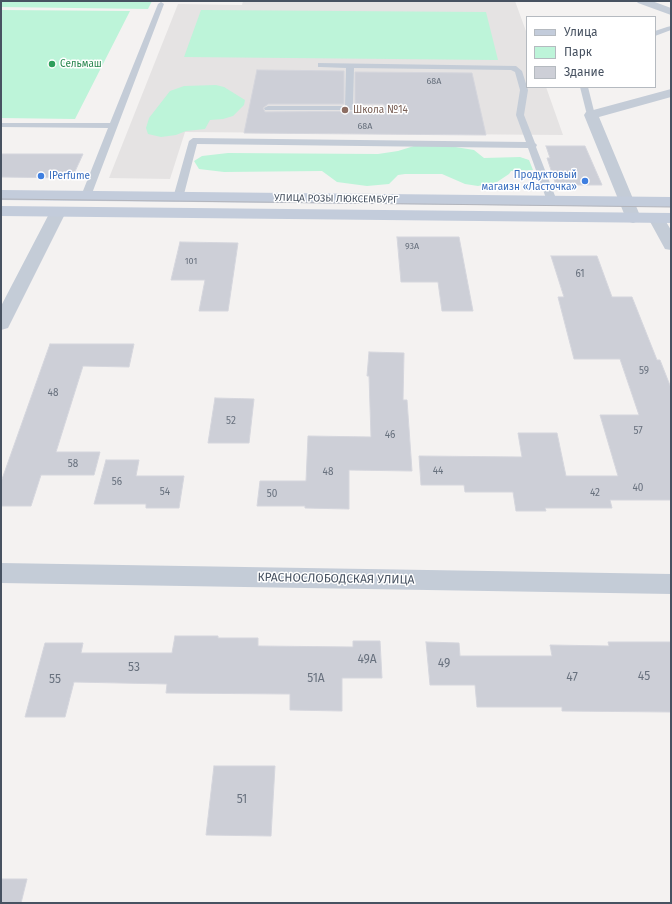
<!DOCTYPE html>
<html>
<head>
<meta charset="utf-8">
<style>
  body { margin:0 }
  #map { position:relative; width:672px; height:904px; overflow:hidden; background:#f4f2f1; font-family:"Fira Sans",sans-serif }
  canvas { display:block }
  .frame { position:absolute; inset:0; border:2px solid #475261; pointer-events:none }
  .legend { position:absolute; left:526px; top:16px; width:130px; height:72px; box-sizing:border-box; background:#fff; border:1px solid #b5bac0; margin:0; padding:5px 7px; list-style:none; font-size:12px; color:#475261 }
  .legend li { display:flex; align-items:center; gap:8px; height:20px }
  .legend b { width:20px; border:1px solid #b5bac0 }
</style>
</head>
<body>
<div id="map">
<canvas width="672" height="904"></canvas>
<div class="frame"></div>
<ul class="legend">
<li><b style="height:5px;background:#c3ccdb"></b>Улица</li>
<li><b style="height:11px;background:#bdf4d9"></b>Парк</li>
<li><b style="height:11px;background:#cdcfd7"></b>Здание</li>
</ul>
</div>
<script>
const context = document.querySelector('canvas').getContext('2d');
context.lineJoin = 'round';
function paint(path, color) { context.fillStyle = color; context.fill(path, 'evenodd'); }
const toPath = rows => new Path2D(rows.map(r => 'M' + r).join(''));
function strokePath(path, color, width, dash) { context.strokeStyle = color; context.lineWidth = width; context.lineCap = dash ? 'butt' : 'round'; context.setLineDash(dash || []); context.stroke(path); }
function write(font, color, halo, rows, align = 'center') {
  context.font = font + ' "Fira Sans",sans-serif'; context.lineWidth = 3; context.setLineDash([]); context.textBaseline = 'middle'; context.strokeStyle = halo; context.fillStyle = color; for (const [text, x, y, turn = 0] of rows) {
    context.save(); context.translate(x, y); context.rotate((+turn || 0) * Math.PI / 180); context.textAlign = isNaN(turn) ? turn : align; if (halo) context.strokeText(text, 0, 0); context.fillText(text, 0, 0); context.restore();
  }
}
paint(toPath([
  [243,1,515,1,527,34,527,87,546,87,563,135,185,132,170,179,109,178,178,4,242,5]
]), '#e5e3e3');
paint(toPath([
  [1,1,152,1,148,9,1,7],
  [1,10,130,11,75,119,1,118],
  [201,10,486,12,498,60,184,57],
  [216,85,224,87,245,100,244,105,233,116,223,119,210,120,205,129,186,131,176,135,161,137,148,134,146,128,149,118,170,91,184,86],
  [443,145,474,150,484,158,520,157,529,160,533,170,511,171,509,174,497,182,478,186,465,184,442,174,405,174,398,175,389,184,367,186,337,182,322,171,224,172,199,169,194,161,202,156,228,153,378,154,398,151,414,146]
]), '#bdf4d9');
const building = toPath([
  [257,70,344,71,344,104,268,104,263,108,265,112,387,111,388,108,383,104,355,104,355,72,472,73,486,135,244,133,257,70],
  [546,146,585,146,602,185,556,185,547,158,550,158,546,146],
  [1,154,83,154,72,178,1,177,1,154],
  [397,237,459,237,473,311,442,311,438,282,401,282,397,237],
  [180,242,238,243,228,311,199,311,205,280,171,280,180,242],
  [551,256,597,256,612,297,632,297,657,360,660,360,671,388,671,500,610,500,612,508,545,508,546,511,516,511,513,492,465,492,464,485,421,485,419,456,522,457,518,433,557,433,566,476,618,476,600,415,639,415,620,359,574,359,558,297,564,297,551,256],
  [50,344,134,344,129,367,83,366,56,452,100,452,94,475,41,475,31,506,1,506,1,482,50,344],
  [369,352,404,353,403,400,407,400,412,471,349,470,349,509,305,508,305,506,257,506,260,481,306,481,308,436,371,437,369,376,367,376,369,352],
  [215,398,254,399,249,443,208,443,215,398],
  [106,460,139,460,136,476,184,476,179,508,146,508,146,504,94,504,106,460],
  [175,636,218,636,218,638,258,638,258,646,353,647,353,641,380,641,382,678,342,678,342,711,290,710,290,694,166,693,167,684,74,682,65,717,25,717,45,643,83,643,81,653,172,653,175,636],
  [426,642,459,643,460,656,552,656,550,645,609,646,608,642,671,642,671,712,562,711,562,707,477,707,475,685,430,685,426,642],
  [214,766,275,766,271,836,206,835,214,766],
  [1,879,27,879,21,903,1,903,1,879]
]);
paint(building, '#cdcfd7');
strokePath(building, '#d5d6dd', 1);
paint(toPath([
  [161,2,164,4,91,196,86,199,83,198,81,196,108,128,1,127,1,123,110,123,158,4,161,2],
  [671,26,671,30,655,36,655,31,667,27,671,26],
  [318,63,516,66,522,71,528,90,524,115,535,143,537,145,536,147,557,201,552,204,547,201,528,148,197,144,183,198,178,201,175,200,173,198,189,141,193,138,526,142,516,115,520,90,515,72,511,70,354,68,353,106,383,106,387,108,386,110,265,110,264,108,268,106,345,106,346,68,321,67,318,67,318,63],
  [580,87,588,87,595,115,594,117,588,117,587,115,580,87]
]), '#c4ccd7');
paint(toPath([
  [636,1,652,1,671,8,671,15,638,3,636,1],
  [671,89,671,97,599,117,641,218,639,221,633,223,627,221,584,115,586,112,671,89],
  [58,207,64,209,66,212,8,328,1,330,1,306,50,212,52,209,58,207],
  [656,213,662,215,671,230,671,250,665,249,648,218,650,215,656,213],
  [1,563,671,574,671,594,1,583,1,563]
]), '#c4ccd7');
paint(toPath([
  [1,190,671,197,671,207,1,200,1,190],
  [1,206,671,213,671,223,1,216,1,206]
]), '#c3ccdb');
strokePath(toPath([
  [1,199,671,207]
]), '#b3b5bc', 1);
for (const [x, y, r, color] of [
  [52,64,4,"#2e9e5b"],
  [345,110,4,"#8d6e63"],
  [41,176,4,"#3f7fe0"],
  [585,181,4,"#3f7fe0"]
]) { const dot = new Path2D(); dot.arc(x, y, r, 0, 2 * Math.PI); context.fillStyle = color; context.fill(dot); strokePath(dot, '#fff', 1.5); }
write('9px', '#68717e', null, [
  ["68А",434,81],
  ["68А",365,126],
  ["93А",412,246],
  ["101",191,261]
]);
write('10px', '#27864d', '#fff', [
  ["Сельмаш",60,64]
], 'left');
write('10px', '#785e54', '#fff', [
  ["Школа №14",353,110]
], 'left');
write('10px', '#366cbe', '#fff', [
  ["Продуктовый",577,175],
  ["магаизн «Ласточка»",577,187],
  ["IPerfume",49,176,"left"]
], 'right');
write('10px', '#475261', '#fff', [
  ["УЛИЦА РОЗЫ ЛЮКСЕМБУРГ",336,199,1]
]);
write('10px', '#68717e', null, [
  ["61",580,274],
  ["59",644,371],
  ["48",53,393],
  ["52",231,421],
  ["57",638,431],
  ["46",390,435],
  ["58",73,464],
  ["44",438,471],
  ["48",328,472],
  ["56",117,482],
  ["40",638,488],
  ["54",165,492],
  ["42",595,493],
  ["50",272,494]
]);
write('12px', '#475261', '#fff', [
  ["КРАСНОСЛОБОДСКАЯ УЛИЦА",336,579,1]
]);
write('12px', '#68717e', null, [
  ["49А",367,660],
  ["49",444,664],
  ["53",134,668],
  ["45",644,677],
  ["47",572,678],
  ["51А",316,679],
  ["55",55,680],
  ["51",242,800]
]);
</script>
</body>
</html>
